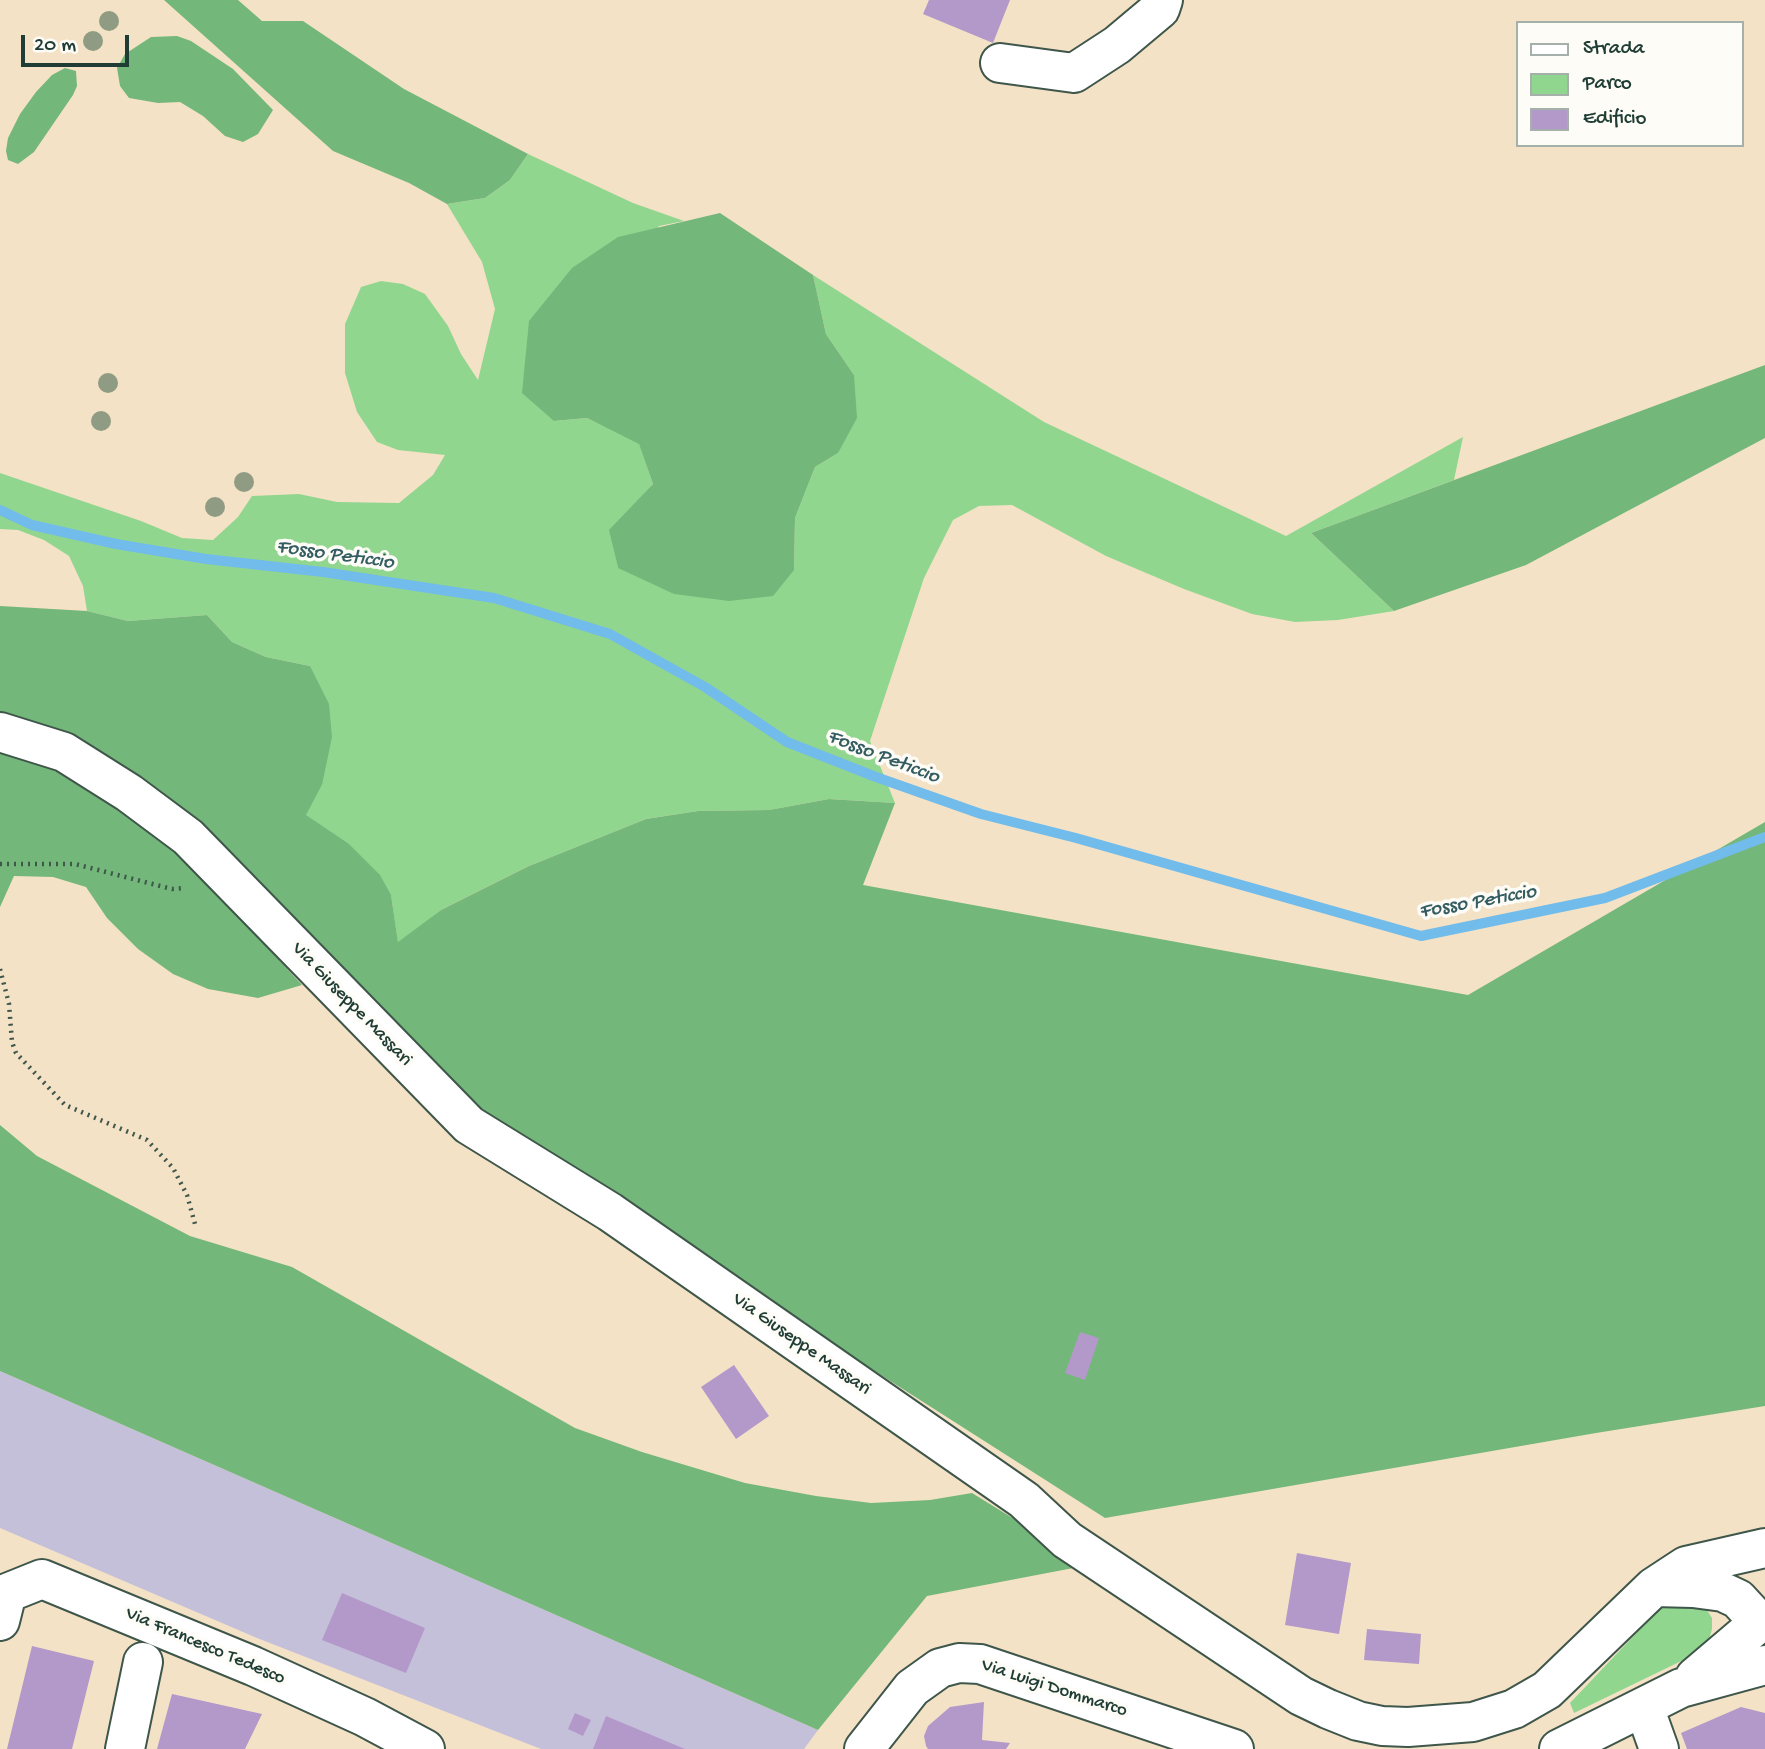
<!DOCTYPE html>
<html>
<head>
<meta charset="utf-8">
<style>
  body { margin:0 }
  #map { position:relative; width:1765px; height:1749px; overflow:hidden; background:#f4e2c7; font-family:"Gochi Hand",sans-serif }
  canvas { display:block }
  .legend { position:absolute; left:1516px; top:21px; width:228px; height:126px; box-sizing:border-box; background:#fdfcf7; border:2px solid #a4b0a9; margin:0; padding:9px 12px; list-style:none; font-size:21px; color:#1f3d34 }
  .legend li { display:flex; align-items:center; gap:14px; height:35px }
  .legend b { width:35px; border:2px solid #a4b0a9 }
  .scale { position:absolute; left:21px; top:35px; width:108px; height:32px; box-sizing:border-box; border:4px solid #1f3d34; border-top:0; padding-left:9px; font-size:21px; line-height:24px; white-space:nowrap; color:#1f3d34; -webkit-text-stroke:5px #fdfcf7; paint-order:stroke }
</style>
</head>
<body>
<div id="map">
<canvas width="1765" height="1749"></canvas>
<ul class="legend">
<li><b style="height:9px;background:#fff"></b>Strada</li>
<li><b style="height:19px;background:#91d68f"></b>Parco</li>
<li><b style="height:19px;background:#b399c9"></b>Edificio</li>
</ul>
<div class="scale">20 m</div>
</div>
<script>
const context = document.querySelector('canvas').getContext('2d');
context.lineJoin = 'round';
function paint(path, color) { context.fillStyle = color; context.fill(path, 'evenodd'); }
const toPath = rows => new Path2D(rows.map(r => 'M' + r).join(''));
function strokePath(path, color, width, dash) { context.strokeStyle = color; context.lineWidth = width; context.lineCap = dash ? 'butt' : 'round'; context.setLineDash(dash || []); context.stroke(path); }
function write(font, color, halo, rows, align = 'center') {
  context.font = font + ' "Gochi Hand",sans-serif'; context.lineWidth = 7; context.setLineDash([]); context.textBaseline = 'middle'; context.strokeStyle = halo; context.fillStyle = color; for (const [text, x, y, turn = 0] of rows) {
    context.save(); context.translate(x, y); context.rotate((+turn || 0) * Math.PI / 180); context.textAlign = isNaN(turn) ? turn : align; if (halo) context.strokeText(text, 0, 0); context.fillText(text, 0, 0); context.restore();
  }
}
paint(toPath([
  [0,1371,818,1730,804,1749,541,1749,257,1638,0,1528]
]), '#c5c0da');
paint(toPath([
  [528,154,633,203,684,221,659,226,554,421,587,418,639,443,653,484,610,531,618,568,794,570,795,518,815,467,838,453,854,375,826,334,813,275,1044,422,1286,536,1463,437,1454,480,1311,533,1394,611,1338,620,1295,622,1252,614,1184,589,1106,556,1012,505,979,506,953,520,924,578,870,741,895,803,829,799,769,810,698,811,646,819,529,866,441,910,398,943,391,896,348,843,305,815,322,785,310,666,266,657,232,642,207,615,128,621,87,611,83,586,69,556,44,540,18,530,0,529,0,473,141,521,182,538,213,540,238,517,252,496,299,494,337,502,399,503,433,475,445,455,398,450,377,442,357,412,345,373,345,324,361,287,381,281,403,284,425,294,448,326,461,354,478,380,495,309,482,262,447,204,485,198,510,180],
  [1663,1605,1705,1607,1712,1618,1712,1629,1709,1640,1702,1651,1574,1713,1570,1703]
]), '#91d68f');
paint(toPath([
  [164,0,238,0,262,21,303,21,404,89,528,154,510,180,485,198,447,204,409,183,333,151],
  [177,36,191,41,233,69,273,110,258,134,243,142,225,136,203,116,180,102,158,103,129,98,120,86,117,68,125,54,151,37],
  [65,68,76,71,77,86,73,95,34,152,18,164,8,160,6,151,8,138,20,114,36,92,52,75],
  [720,213,813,275,826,334,854,375,857,418,838,453,815,467,795,518,794,570,773,596,729,601,674,594,618,568,609,530,653,484,639,444,587,418,554,421,522,393,529,321,572,268,618,237],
  [1765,365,1765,438,1526,565,1394,611,1311,533],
  [0,606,87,611,128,621,207,615,232,642,266,657,310,666,329,704,332,737,322,785,306,815,348,843,380,875,391,895,398,942,441,910,529,866,646,819,698,811,769,810,829,799,895,803,863,885,1468,995,1765,822,1765,1406,1596,1433,1105,1518,500,1132,215,844,0,726],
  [0,740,21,746,169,836,209,884,302,985,258,998,208,989,173,974,138,949,107,918,86,887,53,877,14,876,0,907],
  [0,1125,37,1156,190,1236,292,1267,575,1428,642,1452,745,1483,816,1496,871,1503,930,1500,972,1493,1089,1565,927,1596,818,1730,0,1371]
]), '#74b77a');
strokePath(toPath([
  [0,510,32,525,116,544,206,559,323,572,494,598,610,634,705,687,787,742,876,777,981,814,1076,838,1421,936,1605,898,1765,837]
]), '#71bcea', 10);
paint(toPath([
  [929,0,1010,0,993,43,923,14],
  [1080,1332,1099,1338,1085,1380,1065,1373],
  [734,1365,769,1416,736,1439,701,1387],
  [1297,1553,1351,1563,1339,1634,1285,1625],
  [342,1593,425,1628,406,1673,322,1640],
  [1367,1629,1421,1634,1419,1664,1364,1660],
  [32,1646,94,1661,72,1749,7,1749],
  [172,1694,262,1714,245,1749,157,1749],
  [984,1702,982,1740,1010,1743,1006,1749,928,1749,926,1746,924,1736,928,1726,950,1707],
  [1741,1707,1765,1713,1765,1749,1687,1749,1681,1733],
  [575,1713,591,1720,583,1736,568,1729],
  [606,1716,685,1749,593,1749]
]), '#b399c9');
const minor = toPath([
  [1000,63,1074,73,1117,45,1160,9,1163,0],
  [0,732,64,752,129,793,188,837,469,1125,610,1212,1024,1500,1067,1540,1301,1696,1328,1709,1358,1721,1382,1726,1408,1727,1473,1722,1514,1709,1547,1690,1654,1587,1686,1566,1765,1548],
  [1654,1587,1693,1588,1723,1592,1738,1599,1750,1612],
  [0,1621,7,1593,42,1579,253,1666,365,1717,425,1749],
  [1695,1677,1755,1626],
  [1644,1707,1659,1749],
  [125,1749,143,1662],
  [864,1749,912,1688,940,1668,959,1663,980,1664,1234,1749],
  [1559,1749,1681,1688,1765,1665]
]);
strokePath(minor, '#3f564a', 42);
strokePath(toPath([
  [0,864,75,864,172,889,184,888],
  [0,969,9,1004,12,1042,16,1053,65,1105,147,1140,173,1168,187,1195,195,1224]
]), '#3f564a', 4.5, [2, 5]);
strokePath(minor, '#fff', 38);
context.fillStyle = '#8f9c83';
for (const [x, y] of [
  [109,21],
  [93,41],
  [108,383],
  [101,421],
  [244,482],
  [215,507]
]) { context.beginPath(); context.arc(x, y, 10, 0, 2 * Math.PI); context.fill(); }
write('19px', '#1f3d34', '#fdfcf7', [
  ["Via Giuseppe Massari",351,1005,46],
  ["Via Giuseppe Massari",801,1345,35],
  ["Via Francesco Tedesco",205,1647,23],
  ["Via Luigi Dommarco",1054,1689,18]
]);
write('italic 21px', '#345d62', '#fdfcf7', [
  ["Fosso Peticcio",335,556,8],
  ["Fosso Peticcio",883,758,21],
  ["Fosso Peticcio",1478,903,-10]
]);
</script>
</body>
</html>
